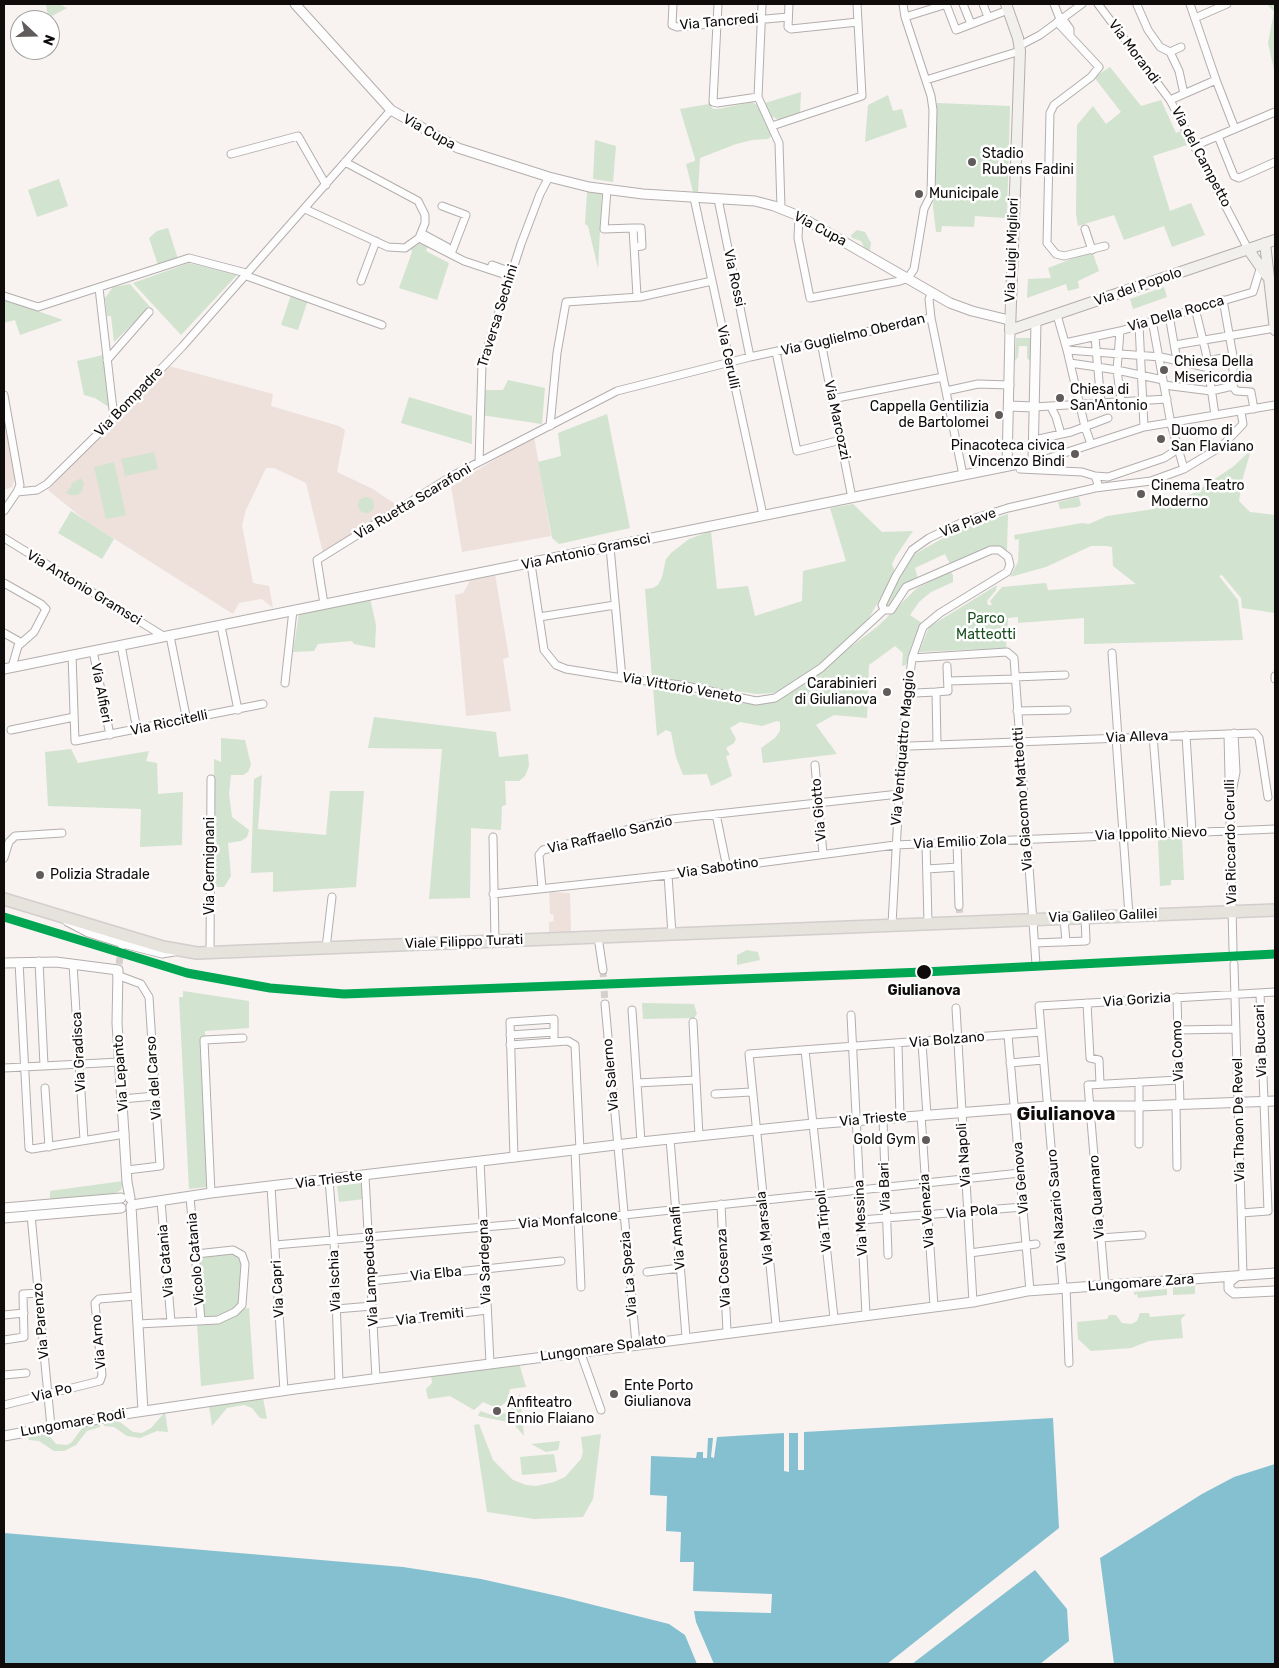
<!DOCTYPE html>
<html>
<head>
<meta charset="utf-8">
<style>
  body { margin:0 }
  #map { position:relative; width:1279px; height:1668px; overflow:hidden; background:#f8f2f0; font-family:Rubik,sans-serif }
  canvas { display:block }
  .frame { position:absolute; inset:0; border:5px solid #100c0b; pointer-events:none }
  .north { position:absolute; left:10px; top:10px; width:50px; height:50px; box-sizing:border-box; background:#fff; border:1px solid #9f9e9d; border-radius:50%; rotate:111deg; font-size:14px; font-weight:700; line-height:20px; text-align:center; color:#100c0b }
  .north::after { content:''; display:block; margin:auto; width:18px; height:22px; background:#615c5b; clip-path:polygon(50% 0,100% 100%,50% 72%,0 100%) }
</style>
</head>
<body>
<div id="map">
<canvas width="1279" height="1668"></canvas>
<div class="frame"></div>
<div class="north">N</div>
</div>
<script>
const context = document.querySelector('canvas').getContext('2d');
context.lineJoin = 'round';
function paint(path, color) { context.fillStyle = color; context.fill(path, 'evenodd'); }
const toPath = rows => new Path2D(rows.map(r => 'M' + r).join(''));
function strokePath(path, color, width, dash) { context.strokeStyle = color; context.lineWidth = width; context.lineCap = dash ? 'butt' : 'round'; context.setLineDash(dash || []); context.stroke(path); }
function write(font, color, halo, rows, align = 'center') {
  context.font = font + ' Rubik,sans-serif'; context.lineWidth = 5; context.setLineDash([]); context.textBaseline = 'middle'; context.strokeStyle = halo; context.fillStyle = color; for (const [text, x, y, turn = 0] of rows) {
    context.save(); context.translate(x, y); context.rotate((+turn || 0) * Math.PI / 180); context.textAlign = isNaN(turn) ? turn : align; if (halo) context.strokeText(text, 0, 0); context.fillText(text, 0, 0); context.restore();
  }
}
paint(toPath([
  [169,366,273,394,271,406,339,426,345,430,337,472,373,489,398,506,323,553,306,483,274,468,266,468,246,510,242,525,253,583,269,586,273,608,262,599,239,603,233,614,86,521,48,490,115,419,120,420,131,409,130,405],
  [4,411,15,478,12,487,4,490],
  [534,436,551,536,462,552,451,486],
  [495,574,509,657,503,659,511,711,466,716,455,595,463,593,469,583,468,578],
  [549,892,570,893,571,932,549,933,549,922,554,921,553,914,550,914]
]), '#eee1dc');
paint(toPath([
  [46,4,59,4,67,8,52,16,50,30],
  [1267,4,1275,4,1275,74,1268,43,1274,12],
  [1110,67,1141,106,1161,100,1176,133,1183,130,1190,144,1153,156,1170,211,1191,203,1205,235,1172,247,1164,226,1124,240,1114,215,1078,226,1076,214,1077,125,1093,106,1106,124,1121,112,1094,77],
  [801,92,800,114,780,120,770,116,762,104],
  [888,95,893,111,902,109,907,127,865,142,868,105],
  [752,102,760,107,773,135,768,139,752,140,736,144,700,158,698,192,693,192,686,164,695,161,695,159,680,109,709,104,713,109,718,109],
  [937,103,1010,106,1007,216,1005,218,975,216,974,227,942,226,941,232,936,232,933,207],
  [595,140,616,146,613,182,593,179],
  [59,179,68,206,37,217,28,190],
  [587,192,602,193,598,268,588,226,585,224],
  [168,228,178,259,158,265,149,238,157,231],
  [857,230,865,232,871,243,870,250,866,251,861,241,852,238,851,235],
  [421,243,428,246,426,251,449,263,437,300,399,288,412,252,411,249],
  [1092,251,1099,271,1078,281,1079,288,1068,291,1066,284,1027,298,1028,279,1051,278,1048,268],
  [189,263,237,275,181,335,133,283],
  [130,284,150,307,114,342,111,316,107,316,105,298,113,287],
  [1164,287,1167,297,1133,309,1130,299],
  [291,295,308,300,298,330,281,325],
  [4,299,63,320,20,335,15,320,4,323],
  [1016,338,1032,338,1031,362,1027,358,1027,346,1019,346,1018,357,1015,361],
  [1252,354,1254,369,1241,371,1239,356],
  [103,355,112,409,95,398,84,395,77,361],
  [508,380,545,388,542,424,481,415,481,390,503,390],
  [409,397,472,416,472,444,401,423],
  [607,414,630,528,559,544,552,538,538,462,561,456,558,433],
  [1251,450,1242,481,1239,501,1250,512,1275,515,1275,613,1242,608,1241,598,1222,575,1219,576,1238,600,1243,640,1084,644,1084,618,1018,623,1018,617,1008,618,1006,648,919,652,929,627,997,585,996,590,987,601,988,605,992,605,990,601,1002,587,1046,583,1048,590,1136,584,1113,566,1112,547,1107,546,1091,546,1046,567,1010,577,1018,562,1019,539,1015,540,1014,535,1082,523,1089,524,1107,516,1154,509,1194,493,1234,466],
  [154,452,158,469,125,476,121,459],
  [114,462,126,515,106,519,94,467],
  [81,478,84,484,82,492,77,495,69,495,66,492,72,486,71,484],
  [1079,497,1081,505,1078,507,1060,509,1058,502],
  '358 505a8 8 0 1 1 16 0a8 8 0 1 1-16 0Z',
  [853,504,882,532,913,531,896,556,892,564,895,572,865,625,820,667,789,687,773,693,757,694,652,679,645,589,653,588,658,585,662,577,666,559,671,553,689,539,711,531,717,589,748,586,755,616,802,601,803,571,846,561,830,508],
  [71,511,114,539,102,559,58,533],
  [1008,514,1007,550,994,546,950,564,945,554,915,568,918,579,888,608,885,606,901,574,913,555,956,531],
  [950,571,953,575,953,582,931,592,919,602,910,615,925,625,912,644,906,665,902,666,903,653,895,646,869,665,867,718,834,715,816,725,837,754,763,763,761,748,775,738,780,731,780,722,777,721,762,726,740,722,730,728,736,739,734,743,726,748,730,755,726,756,732,776,711,786,707,774,683,775,676,757,671,732,666,730,657,736,653,688,747,703,768,702,790,692,877,627,917,588],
  [370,598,376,625,375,648,354,644,352,641,318,644,314,651,293,652,299,613],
  [374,717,496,732,499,757,528,754,529,766,525,776,519,781,505,781,506,805,502,806,501,830,471,828,470,898,429,899,442,749,368,748],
  [221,738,245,740,251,765,248,772,243,775,231,775,229,794,232,817,249,830,247,837,241,841,228,843,231,876,224,887,215,887,214,759,221,762],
  [71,749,78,763,149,751,146,761,157,763,158,794,183,792,182,845,140,847,141,809,48,806,45,752],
  [262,775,258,829,326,835,330,791,364,791,356,887,273,892,273,872,251,873,254,779],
  [1182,838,1184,880,1171,880,1171,885,1160,886,1158,839],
  [747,950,758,952,760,960,737,965,737,955],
  [183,991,249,1001,249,1028,205,1031,205,1037,200,1042,207,1187,189,1189,179,997,183,997],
  [642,1003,694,1004,697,1014,694,1018,643,1019],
  [123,1181,121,1190,112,1195,50,1202,50,1191],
  [362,1183,364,1199,339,1202,337,1186],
  [231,1252,238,1255,243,1263,240,1305,223,1316,213,1319,204,1318,198,1262,204,1257],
  [1195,1286,1195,1294,1173,1295,1173,1287],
  [1167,1289,1167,1295,1138,1298,1137,1294,1134,1295,1134,1292],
  [249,1308,254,1379,201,1386,197,1323,222,1322,244,1309],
  [1140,1313,1149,1313,1150,1317,1186,1314,1181,1319,1183,1338,1149,1341,1131,1348,1091,1351,1078,1339,1077,1322,1107,1319,1109,1315,1116,1315,1122,1323,1131,1324,1137,1321],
  [519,1363,526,1387,510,1389,507,1401,501,1406,492,1406,483,1402,474,1410,450,1396,428,1399,426,1389,432,1383,431,1374],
  [520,1393,524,1436,513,1423,478,1416,480,1411,492,1415,507,1413,515,1405],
  [263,1398,267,1419,260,1418,252,1408,244,1405,227,1408,212,1426,209,1406],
  [165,1412,168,1432,157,1431,140,1438,127,1436,114,1427,104,1426,103,1422,116,1419,133,1432,142,1433,151,1428],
  [100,1423,100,1427,87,1431,76,1445,64,1451,54,1451,39,1441,29,1440,28,1437,47,1433,56,1444,67,1445,72,1442,83,1427],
  [479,1424,493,1460,513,1480,526,1485,536,1486,554,1482,565,1477,581,1459,583,1452,581,1437,601,1434,593,1499,583,1517,534,1519,487,1512,474,1425],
  [560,1441,558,1450,546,1452,531,1444],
  [554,1454,557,1472,522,1475,520,1457]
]), '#d2e3cf');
paint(toPath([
  [1053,1418,1059,1528,887,1664,714,1664,696,1622,694,1611,771,1613,772,1594,693,1591,694,1562,680,1562,681,1532,666,1531,667,1496,650,1495,651,1456,696,1458,697,1452,703,1452,703,1458,707,1458,708,1438,713,1438,711,1457,714,1458,717,1437,784,1433,784,1471,789,1472,789,1433,798,1433,798,1470,804,1470,804,1432],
  [1275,1464,1275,1664,1114,1664,1100,1558,1202,1494,1234,1477],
  [4,1533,403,1567,481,1579,562,1597,669,1624,685,1635,697,1664,4,1664],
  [1035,1570,1067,1609,1069,1641,1040,1664,912,1664]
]), '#84c0d0');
strokePath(toPath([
  [959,906,960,916],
  [1233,950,1234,964],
  [119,964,122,946],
  [603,970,605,1004]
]), '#d5d0ce', 7, [7, 3.5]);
const minor = toPath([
  [673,4,672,25,677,27,788,17],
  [718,4,713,102,717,103,758,97],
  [762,4,758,97,779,143,781,208],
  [789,4,788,27,791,29,858,22],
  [946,4,956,30,1008,10],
  [963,4,971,24],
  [983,4,988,17],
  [1054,4,1060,19],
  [1098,4,1170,100],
  [1190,4,1216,80,1170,100,1248,249],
  [1137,5,1148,30,1160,47,1170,52,1181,47],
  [905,17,947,4],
  [1062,18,1070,29,1070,33],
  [1195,18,1227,4],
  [1057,22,1099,67,1091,77,1054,105,1050,113,1047,243,1056,254,1064,256,1105,246],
  [1019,46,1040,35,1082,4],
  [1170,52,1179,71,1184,94],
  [926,80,1020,51],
  [1216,80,1235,129],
  [772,126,862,96,857,4],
  [1218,136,1234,176,1239,178,1275,162],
  [1194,146,1275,112],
  [231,154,298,136,326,185],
  [607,190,604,229,633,228],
  [694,198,763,515],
  [718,199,750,357],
  [442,206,466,215,451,254],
  [305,209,388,247,405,248,419,238,425,223,425,215,418,201,345,162],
  [799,216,798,238,810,298,900,281,908,278,914,269,924,209,931,195,933,110,931,96,905,17,903,4],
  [1085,229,1092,250],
  [421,233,447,247],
  [419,238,464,261,509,276],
  [635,247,642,246,641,228,633,228,637,296],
  [492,265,511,272],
  [244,275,382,325],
  [361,281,376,241],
  [99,288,114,418],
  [932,293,929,299,931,318,963,475],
  [4,296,38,307,189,258,246,273],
  [1223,300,1233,356,1233,386],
  [1195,308,1206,353,1215,415],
  [1057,315,1067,350,1085,427,1091,444],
  [1169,315,1177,361],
  [1152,320,1171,424,1184,469],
  [1139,325,1144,427],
  [1120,331,1117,370,1121,401],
  [1095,337,1101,403],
  [821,342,852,498],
  [1065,343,1120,331,1253,292,1261,266],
  [1175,345,1275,328],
  [1067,350,1161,357,1209,368],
  [776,352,797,451,841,440],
  [107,360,149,312],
  [1207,361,1233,356],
  [1070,363,1117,370,1163,380],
  [1164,385,1211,391,1233,386,1236,391,1251,392,1254,409],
  [946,391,978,384,1010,385],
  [4,395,20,485,17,492,4,511],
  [832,399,943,377],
  [1034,407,1167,399],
  [1051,407,1056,417,1061,434],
  [550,426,557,353,566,302,640,297,712,281],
  [1034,440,1071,432,1108,418],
  [1033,461,1040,461,1144,427,1275,405],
  [479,462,482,364,521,244,540,194,549,177],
  [1020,469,1082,472,1095,476,1098,484,1095,488],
  [1095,476,1108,477,1164,458,1178,449],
  [17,492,37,490,47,484,114,418,182,347,391,110],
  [4,538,165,637],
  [610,547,622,678],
  [531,564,544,650,556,665,566,669,622,678,681,685,756,701,775,698,821,668,884,610],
  [4,583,41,604,46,609,34,632,18,646,12,667],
  [324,604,317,560,452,476,617,391,750,357,931,318],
  [884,610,891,610,906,587,991,550,999,550,1008,557,1010,565,1007,572,940,613,923,627,912,658,902,742,892,924],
  [884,610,882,605,896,576,912,550,929,538,963,522,1008,508,1095,488,1151,481,1184,469,1222,446,1243,424,1241,412],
  [539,617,615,605],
  [221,626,238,710],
  [4,633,20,642],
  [170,636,187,721],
  [121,645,137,730],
  [93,651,110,735],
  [1112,653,1118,738],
  [72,655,75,741,263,704],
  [912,658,1007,652,1014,658,1036,964],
  [1275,676,1275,679],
  [1015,677,1065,675],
  [948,681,1015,679],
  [285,683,293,610],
  [915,693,936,692],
  [1017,711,1067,710],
  [11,730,74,717],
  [1228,734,1233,950],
  [1186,735,1192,832],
  [1153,736,1161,833],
  [1116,738,1129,915],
  [937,745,936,692,948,691,947,666],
  [910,746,1255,733,1259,738,1268,797],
  [815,765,823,854],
  [1232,792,1236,772,1234,733],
  [716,814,727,868],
  [493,837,495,941],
  [957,842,959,906],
  [926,843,928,923],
  [4,858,9,842,15,836,62,833],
  [927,869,958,867],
  [668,875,672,934],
  [542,888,539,855,543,850,672,819,899,794],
  [493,894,668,875,895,845,1275,829],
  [1064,918,1066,942],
  [67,922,88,933,123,944,122,946],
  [598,937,603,970],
  [1035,943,1086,941,1085,917],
  [123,944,162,954,174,952],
  [326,948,332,897],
  [210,953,211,779],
  [39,961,44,1065],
  [19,962,29,1148,32,1149,125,1134],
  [73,964,84,1140],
  [1234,964,1243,1275],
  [117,975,141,984,149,997,160,1166,127,1170],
  [1177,997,1180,1105],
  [1087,1003,1090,1058,1099,1060,1100,1084],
  [605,1004,636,1344],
  [956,1008,973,1302],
  [632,1010,641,1142],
  [851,1015,866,1315],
  [693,1022,699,1136],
  [1177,1030,1236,1029],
  [510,1035,554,1032],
  [1008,1035,1030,1291],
  [922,1043,927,1115],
  [510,1045,568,1041,575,1045,580,1150],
  [898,1045,900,1117],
  [805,1050,834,1318],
  [1010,1063,1043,1060],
  [4,1068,120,1062],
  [1139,1082,1139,1144],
  [637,1083,696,1080],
  [45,1088,49,1147],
  [715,1094,751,1092],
  [122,1099,155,1096],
  [1176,1105,1177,1167],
  [921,1115,934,1306],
  [883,1119,888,1255],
  [670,1139,686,1337],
  [575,1150,581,1287],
  [514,1158,510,1022,554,1019,554,1042],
  [480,1161,490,1363],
  [365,1176,376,1378],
  [329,1180,334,1241,339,1383],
  [271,1187,284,1391],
  [211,1193,204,1040,243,1038],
  [190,1197,201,1320],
  [161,1201,171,1322],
  [721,1204,727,1332],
  [1241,1213,1268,1211,1260,993],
  [31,1215,51,1427],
  [861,1220,1023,1207],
  [1100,1238,1142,1235],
  [275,1245,624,1215,1020,1173],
  [970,1253,1036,1244],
  [647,1272,680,1268],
  [371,1281,561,1261],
  [1105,1286,1088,1085,1179,1080],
  [1063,1287,1039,1006,1275,992],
  [1066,1287,1069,1363],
  [336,1309,372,1306],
  [4,1315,24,1313],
  [138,1324,218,1320,235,1312,242,1305,245,1264,242,1255,233,1250,196,1254],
  [373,1324,487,1310],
  [776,1325,749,1054,1041,1032],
  [4,1340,24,1337,23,1294,39,1293],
  [580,1351,601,1410],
  [4,1375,26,1373],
  [4,1405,100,1381,102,1375,95,1303,99,1299,136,1296]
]);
const tertiary = toPath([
  [295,4,391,110,458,148,549,177,589,187,643,194,755,201,774,206,799,216,950,303,972,311,1009,320],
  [1009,406,1034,407],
  [1033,461,1036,322],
  [1007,466,1010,330],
  [4,669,1033,461],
  [4,963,56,962,118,970,117,1023,127,1182,130,1198],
  [132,1205,211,1193,641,1142,813,1124,1048,1106,1139,1106,1275,1101],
  [131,1206,143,1411],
  [4,1208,121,1198],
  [4,1218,121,1208],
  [1237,1276,1229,1282,1229,1289,1234,1293,1275,1291],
  [4,1436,131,1413,295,1389,973,1302,1027,1291,1275,1273]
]);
const secondary = toPath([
  [1006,4,1018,38,1020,51,1010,330,1275,240],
  [1265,243,1275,330],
  [1248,249,1267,276]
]);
const primary = toPath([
  [4,899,163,947,197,953,1275,910]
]);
strokePath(minor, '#b3aead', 9);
strokePath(tertiary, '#b3aead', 11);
strokePath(secondary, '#b3aead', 12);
strokePath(primary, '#d2cecd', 14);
strokePath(minor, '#fefdfd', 7);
strokePath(tertiary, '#fefdfd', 9);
strokePath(secondary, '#f1f0ed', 10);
strokePath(primary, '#e5e3dc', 11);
strokePath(toPath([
  [4,917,187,973,270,988,344,994,924,972,1275,954]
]), '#00a651', 9);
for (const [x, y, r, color] of [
  [972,162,5,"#615c5b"],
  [919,194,5,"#615c5b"],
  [1164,370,5,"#615c5b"],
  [1060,398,5,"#615c5b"],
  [999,415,5,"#615c5b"],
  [1161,439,5,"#615c5b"],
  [1075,454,5,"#615c5b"],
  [1141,494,5,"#615c5b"],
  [887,692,5,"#615c5b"],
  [40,875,5,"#615c5b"],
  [924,972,8,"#100c0b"],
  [926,1140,5,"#615c5b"],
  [614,1394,5,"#615c5b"],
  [497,1411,5,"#615c5b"]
]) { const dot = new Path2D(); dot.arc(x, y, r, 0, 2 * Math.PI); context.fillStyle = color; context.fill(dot); strokePath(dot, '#fff', 2); }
write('14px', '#100c0b', '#fff', [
  ["Via Tancredi",719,22,-5],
  ["Via Morandi",1134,52,53],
  ["Via Cupa",429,132,29],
  ["Via del Campetto",1201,157,62],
  ["Via Cupa",820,229,28],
  ["Via Luigi Migliori",1012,250,-88],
  ["Via Rossi",734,278,78],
  ["Via del Popolo",1138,287,-19],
  ["Via Della Rocca",1176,314,-16],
  ["Traversa Sechini",498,316,-73],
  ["Via Guglielmo Oberdan",853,335,-13],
  ["Via Cerulli",728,357,78],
  ["Via Bompadre",129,402,-46],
  ["Via Marcozzi",837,420,78],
  ["Via Ruetta Scarafoni",413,502,-31],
  ["Via Piave",968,523,-21],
  ["Via Antonio Gramsci",586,552,-12],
  ["Via Antonio Gramsci",84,588,31],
  ["Via Vittorio Veneto",682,688,10],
  ["Via Alfieri",101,693,79],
  ["Via Riccitelli",169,723,-12],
  ["Via Alleva",1137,737,-2],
  ["Via Ventiquattro Maggio",903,748,-85],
  ["Via Giacomo Matteotti",1023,799,-94],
  ["Via Giotto",819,810,-95],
  ["Via Ippolito Nievo",1151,834,-2],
  ["Via Raffaello Sanzio",610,835,-13],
  ["Via Emilio Zola",960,842,-3],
  ["Via Riccardo Cerulli",1231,842,-91],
  ["Via Cermignani",210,866,-90],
  ["Via Sabotino",718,868,-8],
  ["Via Galileo Galilei",1103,916,-2],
  ["Viale Filippo Turati",464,942,-2],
  ["Via Gorizia",1137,1000,-4],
  ["Via Bolzano",947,1040,-5],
  ["Via Buccari",1261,1041,-92],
  ["Via Como",1178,1051,-92],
  ["Via Gradisca",79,1052,-93],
  ["Via Lepanto",121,1073,-94],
  ["Via Salerno",611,1075,-95],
  ["Via del Carso",154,1078,-94],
  ["Via Trieste",873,1119,-5],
  ["Via Thaon De Revel",1239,1120,-91],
  ["Via Napoli",964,1155,-94],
  ["Via Genova",1021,1178,-95],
  ["Via Trieste",329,1180,-7],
  ["Via Bari",885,1187,-92],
  ["Via Quarnaro",1097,1197,-94],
  ["Via Nazario Sauro",1057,1206,-95],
  ["Via Venezia",927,1211,-94],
  ["Via Pola",972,1212,-5],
  ["Via Messina",861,1218,-93],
  ["Via Monfalcone",568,1220,-5],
  ["Via Tripoli",824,1221,-96],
  ["Via Marsala",765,1228,-96],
  ["Via Amalfi",678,1238,-95],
  ["Vicolo Catania",196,1259,-95],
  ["Via Catania",166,1261,-95],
  ["Via Sardegna",485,1262,-92],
  ["Via Cosenza",724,1268,-93],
  ["Via Elba",436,1274,-6],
  ["Via La Spezia",629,1274,-95],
  ["Via Lampedusa",371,1277,-93],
  ["Via Ischia",335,1281,-92],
  ["Lungomare Zara",1141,1283,-4],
  ["Via Capri",278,1289,-93],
  ["Via Tremiti",430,1317,-7],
  ["Via Parenzo",41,1321,-95],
  ["Via Arno",99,1342,-95],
  ["Lungomare Spalato",603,1348,-8],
  ["Via Po",52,1393,-14],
  ["Lungomare Rodi",73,1423,-10]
]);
write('14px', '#100c0b', '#fff', [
  ["Stadio",982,154],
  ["Rubens Fadini",982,170],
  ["Municipale",929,194],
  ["Chiesa Della",1174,362],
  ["Misericordia",1174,378],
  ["Chiesa di",1070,390],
  ["San'Antonio",1070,406],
  ["Cappella Gentilizia",989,407,"right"],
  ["de Bartolomei",989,423,"right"],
  ["Duomo di",1171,431],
  ["San Flaviano",1171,447],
  ["Pinacoteca civica",1065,446,"right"],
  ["Vincenzo Bindi",1065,462,"right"],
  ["Cinema Teatro",1151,486],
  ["Moderno",1151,502],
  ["Carabinieri",877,684,"right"],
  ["di Giulianova",877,700,"right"],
  ["Polizia Stradale",50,875],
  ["Gold Gym",916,1140,"right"],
  ["Ente Porto",624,1386],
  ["Giulianova",624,1402],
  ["Anfiteatro",507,1403],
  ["Ennio Flaiano",507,1419]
], 'left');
write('14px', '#18501f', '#fff', [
  ["Parco",986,619],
  ["Matteotti",986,635]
]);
write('bold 14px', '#100c0b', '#fff', [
  ["Giulianova",924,991]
]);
write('bold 19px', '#100c0b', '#fff', [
  ["Giulianova",1066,1115]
]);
</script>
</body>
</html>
